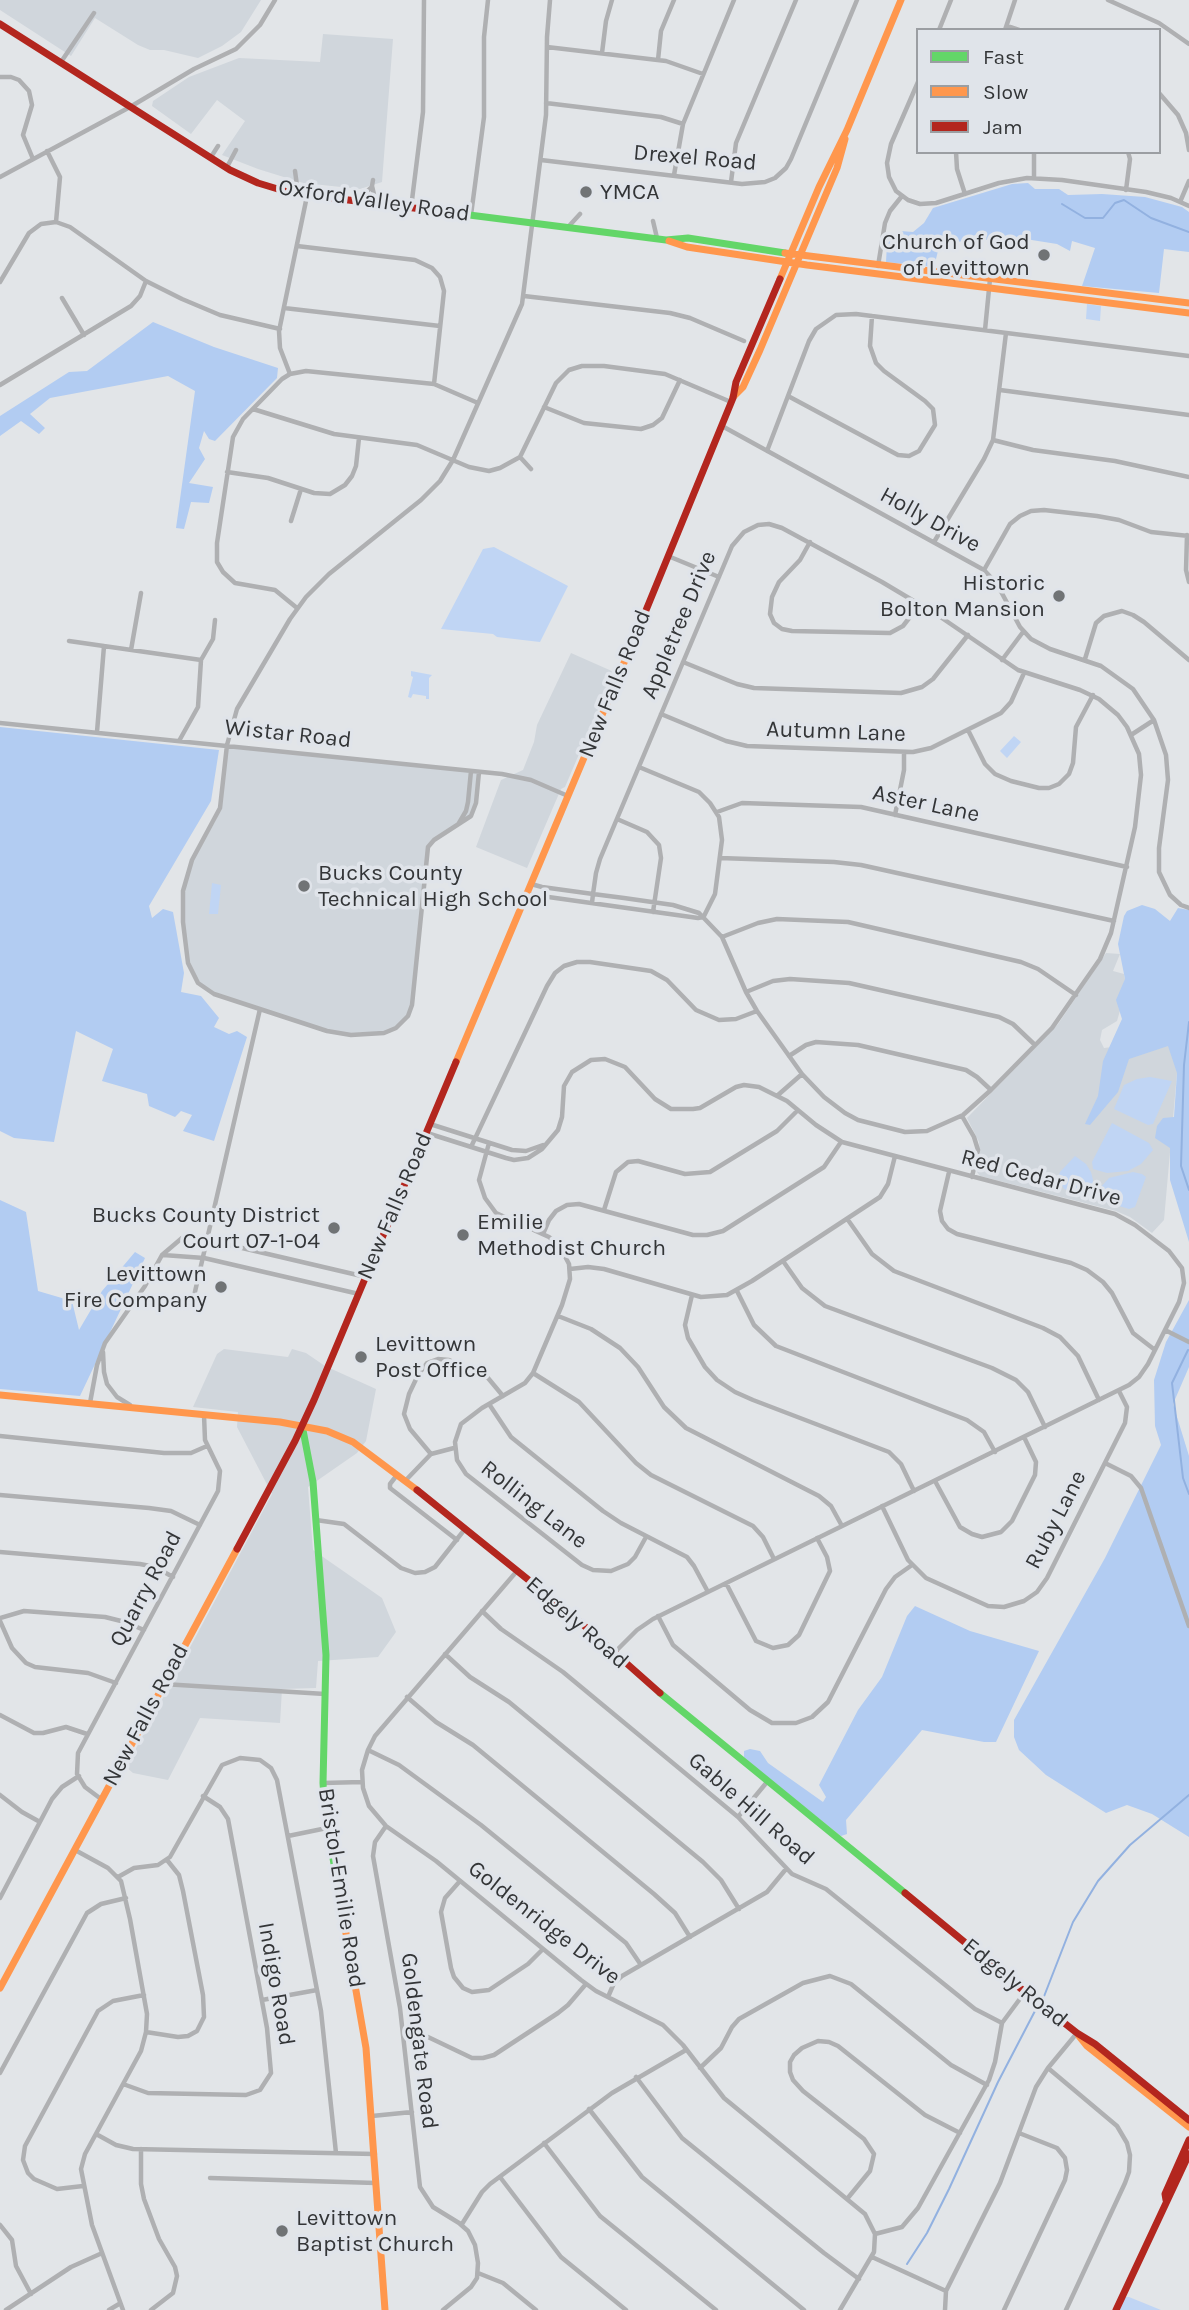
<!DOCTYPE html>
<html>
<head>
<meta charset="utf-8">
<style>
  body { margin:0 }
  #map { position:relative; width:1189px; height:2310px; overflow:hidden; background:#e2e5e8; font-family:Karla,sans-serif }
  canvas { display:block }
  .legend { position:absolute; left:916px; top:28px; width:245px; height:126px; box-sizing:border-box; background:#e0e4ea; border:2px solid #9b9ea2; margin:0; padding:9px 12px; list-style:none; font-size:21px; color:#333537 }
  .legend li { display:flex; align-items:center; gap:14px; height:35px }
  .legend b { width:35px; border:2px solid #9b9ea2 }
</style>
</head>
<body>
<div id="map">
<canvas width="1189" height="2310"></canvas>
<ul class="legend">
<li><b style="height:9px;background:#63d668"></b>Fast</li>
<li><b style="height:9px;background:#ff974d"></b>Slow</li>
<li><b style="height:9px;background:#b3261e"></b>Jam</li>
</ul>
</div>
<script>
const context = document.querySelector('canvas').getContext('2d');
context.lineJoin = 'round';
function paint(path, color) { context.fillStyle = color; context.fill(path, 'evenodd'); }
const toPath = rows => new Path2D(rows.map(r => 'M' + r).join(''));
function strokePath(path, color, width, dash) { context.strokeStyle = color; context.lineWidth = width; context.lineCap = dash ? 'butt' : 'round'; context.setLineDash(dash || []); context.stroke(path); }
function write(font, color, halo, rows, align = 'center') {
  context.font = font + ' Karla,sans-serif'; context.lineWidth = 7; context.setLineDash([]); context.textBaseline = 'middle'; context.strokeStyle = halo; context.fillStyle = color; for (const [text, x, y, turn = 0] of rows) {
    context.save(); context.translate(x, y); context.rotate((+turn || 0) * Math.PI / 180); context.textAlign = isNaN(turn) ? turn : align; if (halo) context.strokeText(text, 0, 0); context.fillText(text, 0, 0); context.restore();
  }
}
paint(toPath([
  [0,0,261,0,241,32,222,46,198,58,164,50,150,50,138,45,95,18,71,56,0,10],
  [323,34,393,39,382,182,360,189,303,183,258,169,222,155,245,121,217,100,191,134,152,106,153,101,189,77,239,58,320,62],
  [571,653,614,672,565,787,561,789,527,868,476,847,501,780,523,770,534,742,537,725],
  [227,745,479,772,476,803,471,816,429,844,412,1005,408,1016,391,1031,341,1034,214,994,203,987,190,967,182,911,189,868,217,818],
  [1106,953,1120,954,1113,971,1124,974,1125,979,1121,1007,1117,1021,1102,1030,1100,1040,1104,1048,1180,1039,1164,1220,1152,1233,1130,1217,1116,1211,980,1176,977,1172,980,1155,979,1142,967,1118,1058,1024],
  [224,1349,288,1357,292,1349,306,1353,325,1366,376,1389,366,1441,357,1453,308,1487,313,1550,382,1598,396,1632,378,1657,318,1661,316,1688,282,1689,280,1723,200,1718,168,1780,133,1773,126,1767,272,1494,237,1427,238,1412,193,1407,217,1354]
]), '#d0d6dc');
paint(toPath([
  [1087,304,1101,306,1100,321,1086,319],
  [494,547,568,586,540,642,497,637,493,634,441,629,483,549],
  [411,671,432,675,429,678,429,699,426,699,426,696,413,694,411,698,408,697,413,677,411,676],
  [1014,736,1021,742,1007,758,1000,751],
  [212,883,221,885,218,914,209,914],
  [1150,1077,1172,1081,1153,1124,1148,1125,1114,1109,1124,1085,1137,1079],
  [1112,1123,1149,1143,1153,1150,1141,1164,1128,1171,1107,1173,1093,1169,1092,1162],
  [1075,1156,1086,1164,1091,1172,1094,1184,1090,1198,1064,1189,1058,1178,1060,1172],
  [1133,1172,1142,1174,1146,1177,1135,1207,1129,1209,1096,1199,1100,1188,1109,1178],
  [1124,2297,1129,2297,1161,2310,1119,2310]
]), '#c0d5f4');
paint(toPath([
  [1028,183,1035,189,1059,189,1068,195,1102,194,1145,197,1182,207,1189,212,1189,252,1164,249,1159,293,1082,286,1095,248,1072,241,1070,251,1057,244,1019,238,952,242,951,251,938,251,934,267,886,262,887,244,900,231,913,232,924,223,933,208,1012,184],
  [153,322,214,347,278,368,277,378,215,441,209,439,204,431,199,448,205,459,189,483,213,487,209,503,191,502,184,529,176,528,195,391,168,376,50,398,30,414,45,428,39,434,21,421,0,436,0,416,69,372,87,371],
  [0,727,219,750,211,801,149,906,152,918,163,909,173,912,184,973,181,992,201,996,219,1018,214,1027,229,1034,237,1031,247,1037,214,1141,183,1131,192,1115,181,1111,175,1117,149,1106,147,1094,102,1081,113,1049,76,1031,54,1142,14,1138,0,1131],
  [1142,905,1155,909,1170,921,1178,908,1189,910,1189,1242,1170,1180,1170,1148,1155,1138,1157,1126,1163,1118,1174,1117,1177,1073,1168,1046,1129,1059,1118,1092,1090,1125,1085,1124,1098,1096,1103,1061,1122,1019,1116,1000,1125,979,1118,944,1124,916,1127,911],
  [0,1200,26,1212,38,1291,72,1301,79,1330,102,1291,135,1252,145,1258,80,1396,0,1389],
  [1189,1300,1189,1367,1173,1404,1189,1456,1189,1837,1152,1814,1127,1805,1106,1813,1046,1775,1019,1750,1014,1737,1014,1720,1105,1558,1161,1445,1155,1426,1154,1380,1166,1342],
  [915,1606,970,1631,1039,1651,996,1742,984,1742,922,1730,846,1820,847,1834,841,1836,768,1778,744,1757,744,1751,750,1749,760,1751,768,1763,823,1802,826,1797,819,1785,858,1710,882,1677,907,1616]
]), '#b2ccf2');
strokePath(toPath([
  [1062,204,1085,218,1103,218,1115,203,1124,200,1151,218,1189,232],
  [1189,1022,1184,1065,1181,1166,1189,1190],
  [1188,1350,1172,1383,1183,1478,1189,1494],
  [1043,1999,1073,1922,1098,1881,1130,1845,1189,1795],
  [907,2264,927,2233,949,2189,998,2082,1036,2009]
]), '#92b1e0', 2);
strokePath(toPath([
  [1108,0,1159,23,1189,44],
  [1007,26,1019,30],
  [939,30,951,0],
  [1005,30,1015,0],
  [547,47,666,61,703,74],
  [602,53,606,21,612,0],
  [658,60,661,31,674,0],
  [61,62,94,13],
  [0,77,11,77,19,80,29,91,32,105,23,135,33,159],
  [918,82,891,144,887,163,889,177,896,191,908,200,920,204,936,203,999,183,1027,178,1062,180,1146,192,1171,198,1189,206],
  [1159,93,1178,115,1186,133,1189,150],
  [546,103,661,117,683,124],
  [47,151,60,177,56,222],
  [956,152,957,169,965,194],
  [1034,152,1034,178],
  [211,157,218,146],
  [541,160,742,184,765,182,775,178,786,168,791,159,857,0],
  [227,167,236,150],
  [295,171,298,193],
  [674,175,683,124,734,0],
  [0,177,130,107,194,69,236,49,260,25,275,0],
  [373,180,372,186,376,203],
  [731,182,736,143,796,0],
  [1126,190,1130,159,1128,152],
  [357,200,372,187],
  [1180,202,1189,181],
  [411,208,423,112,424,0],
  [471,215,484,117,484,37,488,0],
  [653,221,657,238],
  [569,226,580,214],
  [297,246,415,260,432,268,440,277,444,291,434,384],
  [878,266,885,223,890,211,902,196],
  [0,282,29,233,41,224,56,222,70,227,146,281,182,299,220,315,280,329],
  [524,296,670,313,690,318,744,341],
  [62,298,84,335],
  [284,308,440,326],
  [985,330,990,279],
  [290,374,280,348,279,331,307,196],
  [0,385,131,306,140,296,146,281],
  [1000,390,1189,415],
  [788,396,898,455,909,456,919,451,935,425,933,409,925,401,884,371,876,363,870,346,872,316],
  [544,407,584,423,641,429,653,425,662,418,680,380],
  [253,409,334,434,417,445,469,467,489,471,500,468,520,457,556,383,569,370,582,366,604,366,665,374,731,402],
  [722,426,984,570,997,584,1020,627,1031,639,1050,649,1101,666,1133,689,1154,720,1166,755,1168,780,1159,848,1159,872,1170,895,1181,905,1189,908],
  [993,440,1033,450,1115,461,1189,477],
  [767,451,809,341,816,329,836,315,856,314,1189,356],
  [520,457,531,469],
  [227,472,268,478,314,493,330,494,345,485,352,476,356,466,359,438],
  [291,521,301,489],
  [1187,535,1186,570,1189,582],
  [810,542,800,560,779,582,772,597,770,614,774,623,782,629,792,631,890,633,903,626,920,604],
  [934,542,984,459,993,440,1006,333],
  [668,556,719,577],
  [984,570,1010,524,1020,516,1031,511,1044,510,1097,516,1119,520,1151,532,1189,536],
  [297,608,275,590,235,583,223,572,217,562,217,543,233,437,243,419,282,379,290,374,306,371,434,384,478,403],
  [69,641,201,660],
  [131,650,141,593],
  [1085,659,1096,623,1104,616,1122,611,1133,615,1144,622,1189,660],
  [1002,660,1023,632],
  [683,662,737,684,754,688,901,693,922,687,933,679,968,635],
  [661,714,726,741,747,746,913,752,931,748,1001,713,1011,702,1024,673],
  [0,723,502,774,531,780,568,796],
  [968,730,985,764,995,774,1011,781,1039,788,1049,788,1059,784,1069,774,1073,763,1076,727,1093,695],
  [97,732,104,646],
  [1131,735,1154,720],
  [179,741,198,707,201,660,213,639,215,620],
  [639,767,699,792,710,803,719,817,722,840,715,894,704,916],
  [479,772,476,803,471,816,434,840,428,847,412,1005,408,1016,396,1028,384,1033,367,1034,351,1035,327,1031,214,994,198,983,188,963,183,922,183,891,192,860,220,808,227,745,237,709,290,619,306,597,329,574,421,500,440,481,453,460,522,304,546,115,547,37,550,0],
  [717,812,742,803,861,807,1127,867],
  [895,815,904,770,904,752],
  [617,819,647,832,659,845,661,858,653,912],
  [459,823,466,811,468,802,471,771],
  [720,858,834,862,861,865,1114,921],
  [531,884,542,887,593,894,624,898,673,905,699,913,722,937,746,992,757,1011,802,1074,824,1097,845,1113,858,1120,905,1132,927,1131,963,1115,991,1090,1052,1028,1100,959,1111,933,1135,827,1141,775,1139,754,1127,727,1118,715,1099,699,1080,690,1018,670,939,616,882,582,782,528,769,524,758,525,744,532,732,546,600,859,596,873,593,894,592,903],
  [527,894,698,918,703,917],
  [722,937,758,923,777,919,848,922,1021,962,1038,969,1076,995],
  [746,992,773,981,790,979,849,983,999,1017,1013,1024,1035,1045],
  [789,1056,806,1045,816,1042,858,1045,966,1070,977,1077,991,1090],
  [778,1095,802,1074],
  [962,1116,974,1137,978,1150,972,1177],
  [430,1124,512,1150,526,1151,543,1145],
  [427,1133,506,1158,514,1160,528,1158,542,1149,558,1130,562,1117,564,1086,572,1072,591,1060,605,1059,625,1067,655,1099,671,1109,693,1109,700,1108,736,1087,744,1085,759,1087,787,1101,816,1125,842,1142,1115,1214,1135,1225,1169,1251,1182,1268,1184,1283,1179,1302,1148,1364,1139,1377,1129,1385,653,1619,637,1630,614,1653],
  [489,1143,479,1180,485,1198,496,1213,549,1237,559,1245,569,1264,570,1279,562,1305,533,1373,525,1383,482,1408,461,1424,455,1442,457,1460,466,1474,582,1565,593,1570,611,1571,628,1564,635,1557,646,1537],
  [471,1147,547,986,555,973,564,966,577,962,590,962,651,971,667,980,696,1010,719,1020,736,1019,757,1011],
  [949,1172,940,1211,942,1221,948,1229,957,1234,1071,1263,1087,1270,1103,1282,1112,1293,1133,1333,1155,1350],
  [604,1210,616,1172,628,1162,638,1161,685,1174,710,1172,777,1131,798,1110],
  [848,1220,872,1254,894,1271,1043,1328,1060,1337,1078,1356,1099,1400],
  [543,1234,549,1220,556,1211,567,1205,579,1204,693,1235,707,1235,723,1231,824,1167,841,1142],
  [163,1255,204,1258,359,1294],
  [783,1261,802,1288,825,1306,992,1368,1016,1380,1028,1392,1045,1427],
  [570,1269,588,1267,604,1269,701,1297,727,1295,752,1281,880,1197,888,1184,895,1156],
  [737,1291,754,1325,776,1346,967,1420,984,1432,995,1452],
  [692,1295,685,1325,688,1338,705,1367,717,1380,735,1392,753,1400,889,1452,901,1464,914,1491],
  [194,1296,260,1009],
  [558,1316,591,1329,620,1348,638,1367,664,1407,686,1428,819,1496,831,1506,842,1526],
  [1165,1330,1189,1342],
  [103,1352,104,1372,107,1384,117,1397,130,1405],
  [533,1373,579,1402,636,1463,651,1475,753,1526,763,1537,774,1559],
  [90,1403,97,1365,105,1343,145,1286,162,1255,182,1238,187,1236,208,1240,366,1277],
  [489,1404,511,1437,603,1511,621,1523,687,1557,694,1566,708,1592],
  [0,1436,164,1453,191,1453,207,1446],
  [431,1454,410,1429,404,1414,409,1394,418,1375,427,1363,438,1359,449,1360,488,1378,503,1396],
  [1105,1463,1131,1476,1141,1488,1189,1626],
  [397,1475,390,1484,390,1488,457,1540],
  [406,1480,431,1454,454,1448],
  [935,1481,960,1527,972,1534,982,1537,1001,1532,1012,1521,1035,1475,1036,1462,1024,1437],
  [0,1495,149,1508,171,1511,200,1525],
  [882,1506,908,1560,926,1578,988,1606,1004,1607,1024,1601,1037,1592,1047,1578,1125,1423,1127,1407,1119,1391],
  [316,1520,344,1524,401,1568,415,1573,425,1572,435,1567,465,1529],
  [0,1552,140,1564,155,1567,173,1577],
  [517,1571,375,1736,368,1750,362,1770,363,1788,369,1806,386,1826,436,1861,581,1980,596,1991,663,2025,683,2045,724,2098,865,2214,875,2234,874,2252,840,2310],
  [726,1583,756,1641,773,1648,788,1645,799,1635,830,1571,827,1557,817,1538],
  [482,1611,501,1629,563,1672,738,1817,792,1874,826,1889,975,2009,1002,2023],
  [658,1616,673,1645,750,1710,772,1723,796,1723,812,1717,828,1702,886,1589,895,1577,912,1565],
  [0,1618,24,1611,105,1617,125,1622,144,1630],
  [0,1621,12,1648,26,1663,35,1667,88,1673,116,1683],
  [445,1654,470,1677,509,1702,703,1862,721,1880,739,1909],
  [163,1684,325,1694],
  [407,1697,436,1722,473,1745,654,1894,675,1913,690,1937],
  [0,1715,34,1733,43,1733,66,1727,87,1734],
  [368,1750,399,1765,481,1825,626,1943,641,1965],
  [323,1783,362,1782],
  [0,1795,22,1812,40,1822],
  [101,1799,85,1787,77,1774,78,1753,218,1491,220,1471,205,1440,204,1415],
  [738,1817,767,1782],
  [386,1826,375,1842,373,1856,400,2008,420,2187,433,2207,459,2223,468,2231,475,2245,478,2263,477,2278,471,2287,443,2310],
  [288,1836,327,1828],
  [75,1850,108,1868,121,1881,130,1919,147,2014,146,2032,141,2051,85,2154,81,2169,92,2225,123,2310],
  [118,1877,134,1868,158,1865,170,1857,222,1765,240,1758,260,1760,271,1768,277,1780,321,2011,336,2153],
  [460,1881,445,1898,441,1912,451,1968,454,1977,463,1988,472,1992,489,1990,528,1964,543,1949],
  [0,1898,52,1799,62,1787,79,1776],
  [608,1997,614,1983,622,1976,767,1892,786,1869],
  [262,2000,317,1990],
  [146,2032,178,2037,188,2036,197,2031,204,2017,203,1995,183,1891,179,1875,167,1860],
  [404,2036,428,2037,472,2058,483,2058,494,2055,558,2013,568,2005,586,1984],
  [700,2068,721,2048,732,2027,739,2019,803,1983,830,1976,851,1984,951,2065,987,2085],
  [1048,2068,1117,2126,1127,2143,1130,2155,1129,2172,1125,2183,1066,2310],
  [0,2073,87,1913,101,1904,126,1898],
  [636,2077,682,2138,824,2253,859,2279],
  [123,2084,148,2093,246,2095,260,2090,271,2073,267,2028,228,1819,220,1807,203,1796],
  [589,2109,642,2177,804,2310],
  [372,2116,412,2112],
  [96,2134,116,2145,133,2149,375,2154],
  [544,2143,600,2216,716,2310],
  [141,2149,141,2184,144,2199,159,2239,175,2267,177,2276,173,2293,151,2310],
  [500,2177,561,2257,626,2310],
  [210,2178,376,2183],
  [83,2186,57,2189,34,2179,28,2173,23,2160,25,2146,98,2011,113,2001,144,1995],
  [847,2199,870,2171,874,2154,864,2139,803,2091,793,2080,790,2072,790,2062,794,2055,802,2048,818,2041,829,2042,838,2046,925,2115,960,2133],
  [462,2224,482,2192,490,2184,612,2093,686,2050],
  [0,2225,12,2240,16,2266,31,2294],
  [875,2234,902,2227,918,2208,989,2080,995,2062,1002,2023,1025,1992],
  [872,2257,946,2291],
  [478,2273,503,2283,536,2310],
  [6,2310,71,2267,100,2254],
  [109,2310,119,2304],
  [945,2310,946,2291,1000,2183,1036,2087,1048,2068,1077,2033],
  [1004,2310,1065,2180,1067,2170,1065,2158,1057,2148,1019,2133]
]), '#afb0b2', 4.5);
strokePath(toPath([
  [430,210,666,240,688,238,785,253],
  [302,1425,313,1482,326,1655,323,1783,325,1811,337,1882],
  [660,1693,905,1893]
]), '#63d668', 7);
strokePath(toPath([
  [669,241,687,247,807,265,1189,313],
  [785,253,1189,303],
  [780,279,819,187,847,130,901,0],
  [733,397,743,387,760,350,837,168,845,139],
  [456,1062,642,620],
  [0,1395,280,1422,327,1431,353,1442,417,1490],
  [337,1882,366,2048,385,2310],
  [0,1988,237,1549],
  [1079,2036,1087,2046,1189,2127]
]), '#ff974d', 7);
strokePath(toPath([
  [0,24,230,170,258,183,291,193,430,210],
  [642,620,733,398,736,382,780,279],
  [417,1490,572,1615,660,1693],
  [237,1549,295,1441,314,1400,456,1062],
  [905,1893,1025,1992,1077,2033,1095,2044,1189,2120],
  [1166,2200,1165,2194,1189,2140],
  [1116,2310,1189,2154]
]), '#b3261e', 7);
for (const [x, y, r, color] of [
  [586,192,7,"#707375"],
  [1044,255,7,"#707375"],
  [1059,596,7,"#707375"],
  [304,886,7,"#707375"],
  [334,1228,7,"#707375"],
  [463,1235,7,"#707375"],
  [221,1287,7,"#707375"],
  [361,1357,7,"#707375"],
  [282,2231,7,"#707375"]
]) { const dot = new Path2D(); dot.arc(x, y, r, 0, 2 * Math.PI); context.fillStyle = color; context.fill(dot); strokePath(dot, '#e0e4ea', 2.5); }
write('23px', '#333537', '#e0e4ea', [
  ["Drexel Road",695,158,5],
  ["Oxford Valley Road",374,201,8],
  ["Holly Drive",930,520,29],
  ["Appletree Drive",679,625,-67],
  ["New Falls Road",615,684,-68],
  ["Autumn Lane",836,732,2],
  ["Wistar Road",288,734,6],
  ["Aster Lane",926,804,12],
  ["Red Cedar Drive",1041,1178,15],
  ["New Falls Road",395,1206,-67],
  ["Rolling Lane",534,1505,38],
  ["Ruby Lane",1056,1520,-63],
  ["Quarry Road",146,1589,-62],
  ["Edgely Road",577,1623,41],
  ["New Falls Road",146,1715,-62],
  ["Gable Hill Road",751,1809,41],
  ["Bristol-Emilie Road",341,1888,81],
  ["Goldenridge Drive",544,1923,38],
  ["Edgely Road",1015,1983,39],
  ["Indigo Road",276,1984,80],
  ["Goldengate Road",419,2041,83]
]);
write('23px', '#333537', '#e0e4ea', [
  ["YMCA",600,192],
  ["Church of God",1030,242,"right"],
  ["of Levittown",1030,268,"right"],
  ["Historic",1045,583,"right"],
  ["Bolton Mansion",1045,609,"right"],
  ["Bucks County",318,873],
  ["Technical High School",318,899],
  ["Bucks County District",320,1215,"right"],
  ["Court 07-1-04",320,1241,"right"],
  ["Emilie",477,1222],
  ["Methodist Church",477,1248],
  ["Levittown",207,1274,"right"],
  ["Fire Company",207,1300,"right"],
  ["Levittown",375,1344],
  ["Post Office",375,1370],
  ["Levittown",296,2218],
  ["Baptist Church",296,2244]
], 'left');
</script>
</body>
</html>
